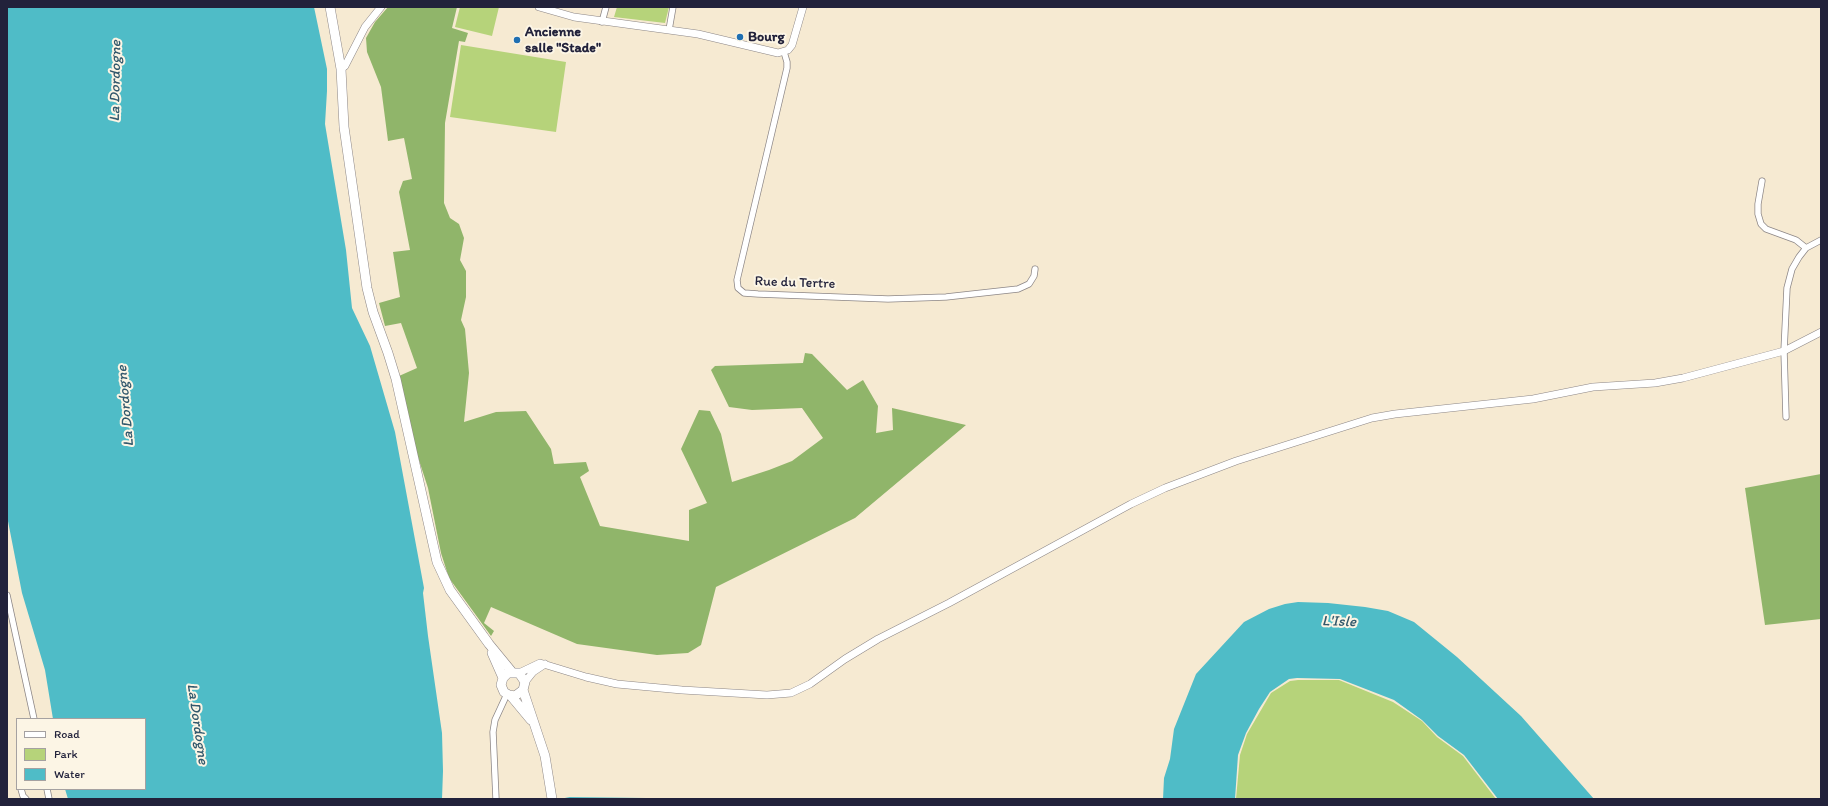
<!DOCTYPE html>
<html>
<head>
<meta charset="utf-8">
<style>
  body { margin:0 }
  #map { position:relative; width:1828px; height:806px; overflow:hidden; background:#f6ead2; font-family:Itim,sans-serif }
  canvas { display:block }
  .frame { position:absolute; inset:0; border:8px solid #22223b; pointer-events:none }
  .legend { position:absolute; left:16px; top:718px; width:130px; height:72px; box-sizing:border-box; background:#fcf5e5; border:1px solid #a5a1a1; margin:0; padding:5px 7px; list-style:none; font-size:12px; color:#22223b }
  .legend li { display:flex; align-items:center; gap:8px; height:20px }
  .legend b { width:20px; border:1px solid #a5a1a1 }
</style>
</head>
<body>
<div id="map">
<canvas width="1828" height="806"></canvas>
<div class="frame"></div>
<ul class="legend">
<li><b style="height:5px;background:#fff"></b>Road</li>
<li><b style="height:11px;background:#b6d37a"></b>Park</li>
<li><b style="height:11px;background:#4fbcc7"></b>Water</li>
</ul>
</div>
<script>
const context = document.querySelector('canvas').getContext('2d');
context.lineJoin = 'round';
function paint(path, color) { context.fillStyle = color; context.fill(path, 'evenodd'); }
const toPath = rows => new Path2D(rows.map(r => 'M' + r).join(''));
function strokePath(path, color, width, dash) { context.strokeStyle = color; context.lineWidth = width; context.lineCap = dash ? 'butt' : 'round'; context.setLineDash(dash || []); context.stroke(path); }
function write(font, color, halo, rows, align = 'center') {
  context.font = font + ' Itim,sans-serif'; context.lineWidth = 4; context.setLineDash([]); context.textBaseline = 'middle'; context.strokeStyle = halo; context.fillStyle = color; for (const [text, x, y, turn = 0] of rows) {
    context.save(); context.translate(x, y); context.rotate((+turn || 0) * Math.PI / 180); context.textAlign = isNaN(turn) ? turn : align; if (halo) context.strokeText(text, 0, 0); context.fillText(text, 0, 0); context.restore();
  }
}
paint(toPath([
  [460,7,499,7,492,36,455,27],
  [617,7,669,7,665,23,614,17],
  [461,45,566,62,556,132,450,117],
  [1298,680,1339,680,1393,702,1422,721,1437,737,1463,756,1496,799,1236,799,1240,755,1247,734,1271,693,1290,681]
]), '#b6d37a');
paint(toPath([
  [388,7,457,7,452,28,468,33,465,42,459,41,445,123,444,203,450,218,459,224,464,238,460,260,466,271,466,297,461,320,465,329,469,373,464,422,496,412,526,411,551,449,554,464,586,462,589,471,580,477,600,526,689,541,689,510,707,503,681,449,699,410,710,411,721,434,732,482,769,470,792,461,823,438,802,408,752,410,729,407,711,370,715,366,803,363,805,353,812,354,847,390,863,380,878,406,876,433,893,430,892,408,966,425,855,518,716,587,701,645,688,653,657,655,577,644,491,607,484,623,494,631,491,636,449,578,441,553,428,488,416,451,399,376,417,368,401,323,385,326,379,303,400,297,393,252,410,250,399,192,403,181,412,179,404,138,388,141,381,87,367,52,366,38,375,22],
  [1821,474,1821,619,1765,625,1745,488]
]), '#90b56a');
paint(toPath([
  [7,7,314,7,327,69,327,91,325,124,346,250,352,308,370,346,395,432,424,588,423,593,428,636,442,733,443,771,442,799,68,799,65,789,145,789,145,719,53,719,45,670,22,593,7,516],
  [1298,602,1328,603,1365,607,1388,611,1414,622,1457,657,1521,716,1594,799,1498,799,1464,755,1438,736,1422,720,1394,700,1340,679,1297,678,1289,679,1270,692,1259,709,1246,733,1238,755,1235,799,1163,799,1164,778,1170,759,1174,729,1196,674,1244,622,1269,609,1285,604]
]), '#4fbcc7');
strokePath(toPath([
  [565,799,570,798,646,799]
]), '#4fbcc7', 2);
const minor = toPath([
  [602,22,606,7],
  [669,30,673,7],
  [784,52,787,62,787,68,737,280,738,288,744,293,758,294,888,299,946,297,1018,289,1029,284,1034,276,1035,269],
  [1762,181,1758,204,1758,214,1761,224,1766,229,1796,240,1806,248],
  [1786,417,1784,351,1787,288,1792,269,1799,257,1806,248,1821,240],
  [7,595,34,719],
  [21,789,23,796,26,799],
  [47,789,49,799],
  [496,799,493,732,495,720,507,694]
]);
const tertiary = toPath([
  [539,7,574,17,698,34,778,53,788,50,792,45,803,7],
  [341,69,345,66,365,27,381,7],
  [519,673,540,663,586,677,617,684,682,690,767,695,791,693,810,684,845,659,878,639,949,603,1131,504,1165,488,1236,461,1372,418,1395,414,1533,399,1593,387,1655,383,1683,378,1784,351,1821,332],
  [525,682,533,672,545,664]
]);
const primary = toPath([
  [330,7,341,69,344,127,367,288,373,312,388,353,396,379,437,562,450,590,489,644,512,672],
  [492,653,503,678,501,685,504,692,509,695,515,696,523,690,525,682,519,673,508,673,503,678],
  [523,690,545,756,552,799],
  [511,696,531,720]
]);
strokePath(minor, '#8c8686', 7);
strokePath(tertiary, '#8c8686', 8);
strokePath(primary, '#8c8686', 10);
strokePath(minor, '#fff', 5.5);
strokePath(tertiary, '#fff', 7);
strokePath(primary, '#fff', 9);
for (const [x, y, r, color] of [
  [740,37,4,"#1f6fb2"],
  [517,40,4,"#1f6fb2"]
]) { const dot = new Path2D(); dot.arc(x, y, r, 0, 2 * Math.PI); context.fillStyle = color; context.fill(dot); strokePath(dot, '#fcf5e5', 1.5); }
write('bold 14px', '#22223b', '#fcf5e5', [
  ["Ancienne",525,32],
  ["salle \"Stade\"",525,48],
  ["Bourg",748,37]
], 'left');
write('14px', '#22223b', '#fcf5e5', [
  ["Rue du Tertre",795,283,2]
]);
write('italic 15px', '#32586c', '#fcf5e5', [
  ["La Dordogne",116,81,-89],
  ["La Dordogne",126,406,-95],
  ["L'Isle",1339,622,2],
  ["La Dordogne",197,724,82]
]);
</script>
</body>
</html>
